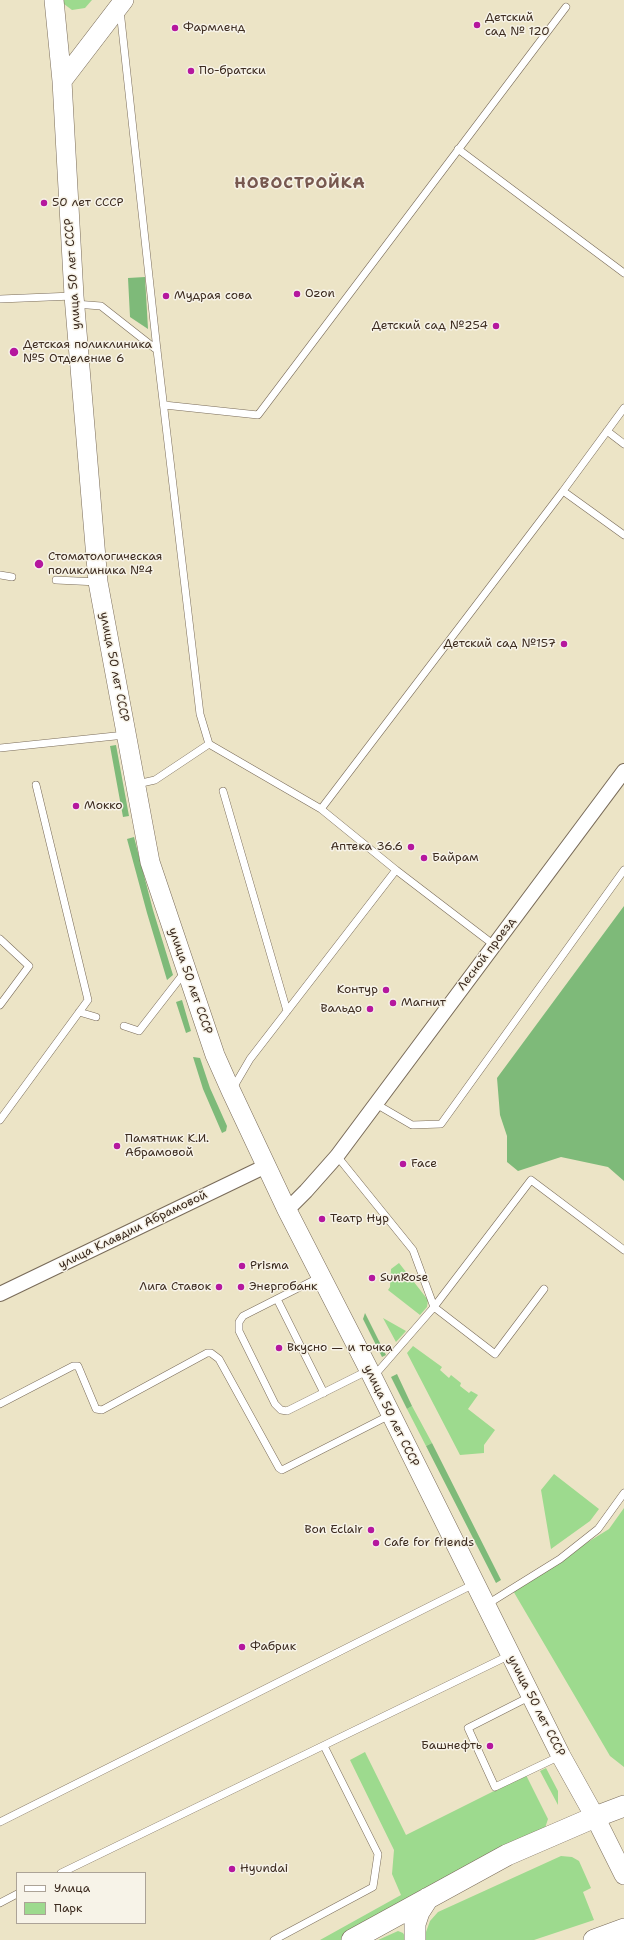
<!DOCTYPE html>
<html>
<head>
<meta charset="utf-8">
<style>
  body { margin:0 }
  #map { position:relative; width:624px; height:1940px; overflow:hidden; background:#ece4c6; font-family:"Shantell Sans",sans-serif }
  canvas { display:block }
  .legend { position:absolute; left:16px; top:1872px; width:130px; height:52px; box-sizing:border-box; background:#f7f3e8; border:1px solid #aca397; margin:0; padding:5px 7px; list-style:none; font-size:12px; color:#3b2a1e }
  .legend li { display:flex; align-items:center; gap:8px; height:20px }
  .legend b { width:20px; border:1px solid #aca397 }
</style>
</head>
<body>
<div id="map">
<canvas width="624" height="1940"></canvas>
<ul class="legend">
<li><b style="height:5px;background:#fff"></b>Улица</li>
<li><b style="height:11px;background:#9dda8e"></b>Парк</li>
</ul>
</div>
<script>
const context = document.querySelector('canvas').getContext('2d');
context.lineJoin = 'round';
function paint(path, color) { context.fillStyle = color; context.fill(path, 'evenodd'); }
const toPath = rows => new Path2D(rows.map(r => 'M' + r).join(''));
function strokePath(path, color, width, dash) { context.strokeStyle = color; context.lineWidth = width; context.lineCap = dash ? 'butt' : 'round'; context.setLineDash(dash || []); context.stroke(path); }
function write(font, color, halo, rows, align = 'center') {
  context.font = font + ' "Shantell Sans",sans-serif'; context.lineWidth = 3; context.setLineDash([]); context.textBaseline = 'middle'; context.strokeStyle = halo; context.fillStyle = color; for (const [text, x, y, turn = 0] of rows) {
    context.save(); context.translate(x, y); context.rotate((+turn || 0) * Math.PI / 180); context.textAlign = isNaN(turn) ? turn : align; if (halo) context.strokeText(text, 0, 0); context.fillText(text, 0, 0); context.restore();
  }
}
paint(toPath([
  [64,0,92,0,85,8,72,10,64,4],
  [399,1263,428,1300,427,1307,420,1315,388,1290,390,1287,391,1269],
  [383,1318,406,1331,396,1342],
  [413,1346,442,1367,440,1370,449,1378,451,1375,461,1383,460,1386,469,1393,471,1391,478,1395,468,1409,495,1430,484,1445,484,1453,460,1455,407,1353],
  [412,1406,432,1443,426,1446,407,1409],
  [554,1474,599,1509,590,1521,551,1549,541,1490],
  [624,1508,624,1767,610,1756,512,1589,609,1529],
  [365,1752,406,1835,526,1775,548,1819,545,1828,342,1940,320,1940,401,1895,392,1874,394,1850,350,1760],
  [546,1768,558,1791,558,1805,540,1771],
  [561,1856,572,1857,579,1861,591,1888,583,1892,594,1920,534,1940,425,1940,426,1932,430,1921,438,1912],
  [398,1931,403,1933,407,1940,378,1940]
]), '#9dda8e');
paint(toPath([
  [145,277,148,329,130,317,128,278],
  [116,745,129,816,123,817,110,746],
  [134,837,153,910,173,975,167,980,147,913,127,839],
  [624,906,624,1181,608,1167,561,1157,518,1171,507,1162,507,1136,500,1115,497,1078],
  [182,1000,191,1031,186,1033,176,1002],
  [193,1057,200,1058,210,1088,227,1126,226,1131,222,1133,203,1089],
  [365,1313,386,1355,382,1357,363,1319],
  [397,1374,412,1406,407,1409,391,1377],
  [432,1443,501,1580,496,1583,426,1446]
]), '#7eba79');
const lane = toPath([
  [120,10,157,350,200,714,209,744,321,809,563,491,624,535],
  [458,149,624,273],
  [0,299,73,296],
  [75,304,101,306,157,350],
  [164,405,258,415,566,7],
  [607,431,624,444],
  [563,491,624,408],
  [0,575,12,577],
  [56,580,98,582],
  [0,748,125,735],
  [137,784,155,780,209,744],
  [223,791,287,1011],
  [321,809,396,870],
  [0,939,29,966,0,1005],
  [79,1012,96,1017],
  [124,1026,139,1031,184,973],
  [233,1088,250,1059,396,870,494,945],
  [376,1104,412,1125,441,1124,624,870],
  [0,1120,88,1000,36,785],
  [337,1156,413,1250,434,1307,495,1354,544,1289],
  [320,1277,243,1316,239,1322,239,1331,275,1404,281,1410,287,1411,369,1370],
  [277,1299,324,1393],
  [374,1376,434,1307,531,1180,624,1250],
  [0,1404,73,1366,78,1366,96,1409,102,1410,207,1353,211,1353,219,1359,279,1468,282,1470,390,1415],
  [486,1605,560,1559,598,1529,624,1493],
  [531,1696,468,1728,495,1787,560,1756],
  [0,1822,474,1584],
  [61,1873,510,1655],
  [0,1903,17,1894],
  [274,1940,373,1887,378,1854,324,1746]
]);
const street = toPath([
  [287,1210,306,1191,337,1156,624,771],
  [0,1294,266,1166]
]);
const secondary = toPath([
  [54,0,62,81,74,296,98,582,150,862,215,1055,231,1091,287,1210,369,1370,561,1756,595,1817,624,1875],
  [62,81,124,0]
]);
const primary = toPath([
  [352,1940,507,1855,595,1817,624,1806],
  [415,1940,415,1924,419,1912,428,1898],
  [594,1940,624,1929]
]);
strokePath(lane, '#796b59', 8);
strokePath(street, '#796b59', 16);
strokePath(secondary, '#796b59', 20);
strokePath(primary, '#796b59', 22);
strokePath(lane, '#fff', 7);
strokePath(street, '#fff', 14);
strokePath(secondary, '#fff', 19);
strokePath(primary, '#fff', 21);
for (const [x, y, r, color] of [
  [477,25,4,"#b5179e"],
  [175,28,4,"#b5179e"],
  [191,71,4,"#b5179e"],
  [44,203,4,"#b5179e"],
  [297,294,4,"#b5179e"],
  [166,296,4,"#b5179e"],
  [496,326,4,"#b5179e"],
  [14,352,5,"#b5179e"],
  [39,564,5,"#b5179e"],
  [564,644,4,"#b5179e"],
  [76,806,4,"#b5179e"],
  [411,847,4,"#b5179e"],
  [424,858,4,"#b5179e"],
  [386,990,4,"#b5179e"],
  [393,1003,4,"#b5179e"],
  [370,1009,4,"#b5179e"],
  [117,1146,4,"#b5179e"],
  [403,1164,4,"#b5179e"],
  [322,1219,4,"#b5179e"],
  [242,1266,4,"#b5179e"],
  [372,1278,4,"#b5179e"],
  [219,1287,4,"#b5179e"],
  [241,1287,4,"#b5179e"],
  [279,1348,4,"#b5179e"],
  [371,1530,4,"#b5179e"],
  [376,1543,4,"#b5179e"],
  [242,1647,4,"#b5179e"],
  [490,1746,4,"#b5179e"],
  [232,1869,4,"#b5179e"]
]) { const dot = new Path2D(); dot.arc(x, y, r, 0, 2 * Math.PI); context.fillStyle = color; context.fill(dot); strokePath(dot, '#f7f3e8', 1.5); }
write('12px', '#3b2a1e', '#f7f3e8', [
  ["Детский",485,18],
  ["сад № 120",485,32],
  ["Фармленд",183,28],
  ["По-братски",199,71],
  ["50 лет СССР",52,203],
  ["Ozon",305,294],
  ["Мудрая сова",174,296],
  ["Детский сад №254",488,326,"right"],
  ["Детская поликлиника",23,345],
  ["№5 Отделение 6",23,359],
  ["Стоматологическая",48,557],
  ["поликлиника №4",48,571],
  ["Детский сад №157",556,644,"right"],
  ["Мокко",84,806],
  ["Аптека 36.6",403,847,"right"],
  ["Байрам",432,858],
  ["Контур",378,990,"right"],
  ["Магнит",401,1003],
  ["Вальдо",362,1009,"right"],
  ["Памятник К.И.",125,1139],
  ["Абрамовой",125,1153],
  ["Face",411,1164],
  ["Театр Нур",330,1219],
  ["Prisma",250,1266],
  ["SunRose",380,1278],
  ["Лига Ставок",211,1287,"right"],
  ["Энергобанк",249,1287],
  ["Вкусно — и точка",287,1348],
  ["Bon Eclair",363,1530,"right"],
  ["Cafe for friends",384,1543],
  ["Фабрик",250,1647],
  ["Башнефть",482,1746,"right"],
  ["Hyundai",240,1869]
], 'left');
write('12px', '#3b2a1e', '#f7f3e8', [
  ["улица 50 лет СССР",73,274,-94],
  ["улица 50 лет СССР",114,667,79],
  ["Лесной проезд",487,954,-53],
  ["улица 50 лет СССР",190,981,71],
  ["улица Клавдии Абрамовой",133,1230,-26],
  ["улица 50 лет СССР",391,1416,64],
  ["улица 50 лет СССР",536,1706,63]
]);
context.letterSpacing = '1px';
write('bold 16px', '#77584f', '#f7f3e8', [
  ["НОВОСТРОЙКА",300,184]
]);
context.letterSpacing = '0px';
</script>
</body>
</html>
